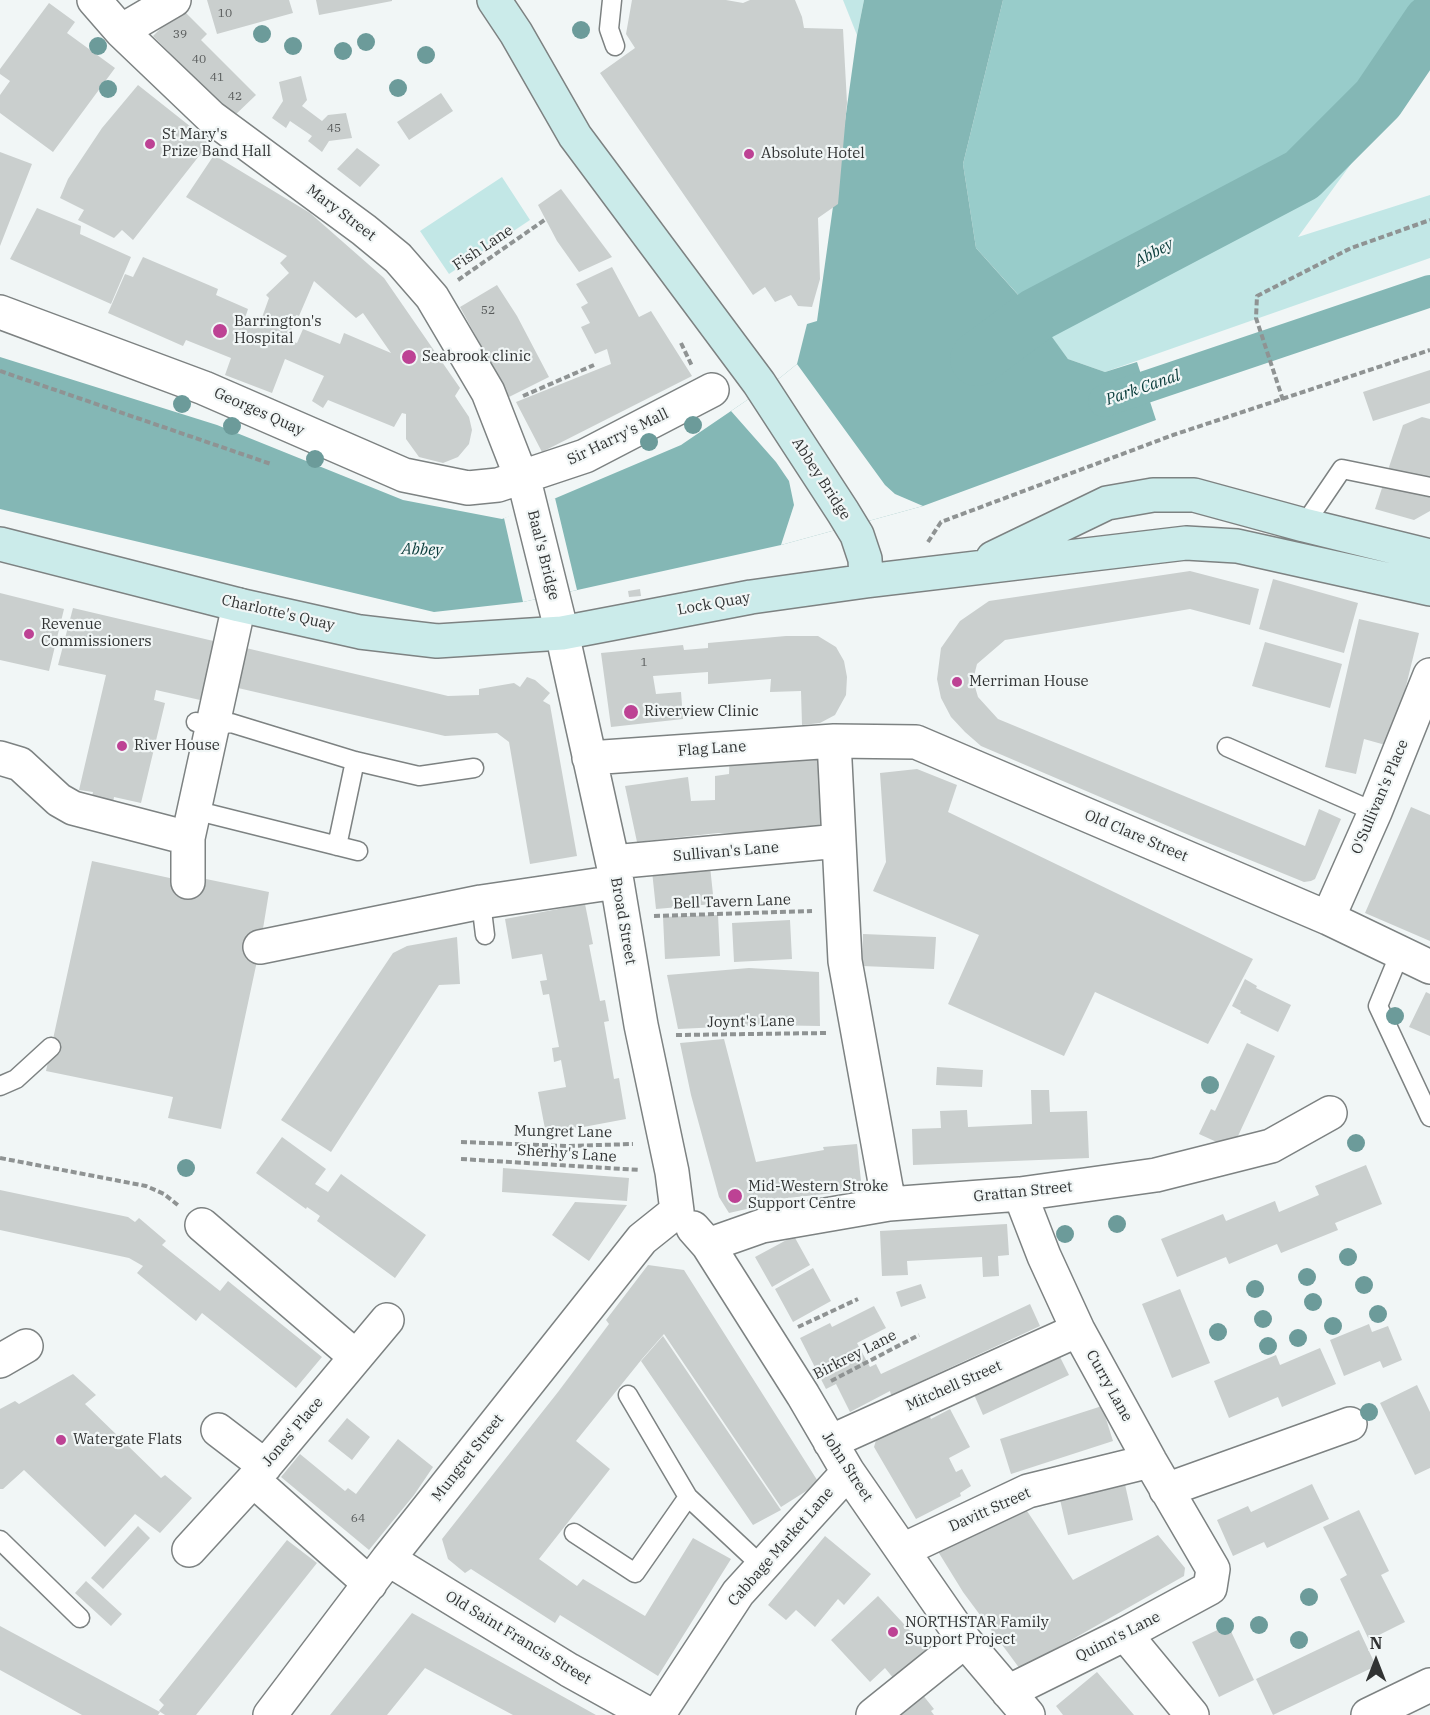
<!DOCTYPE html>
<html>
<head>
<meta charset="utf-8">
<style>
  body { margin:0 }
  #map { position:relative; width:1430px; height:1715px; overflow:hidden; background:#f1f6f6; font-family:"IBM Plex Serif",serif }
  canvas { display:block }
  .north { position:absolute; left:1346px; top:1631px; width:60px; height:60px; -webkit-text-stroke:4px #f1f6f6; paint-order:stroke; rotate:0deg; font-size:16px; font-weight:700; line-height:24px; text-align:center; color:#313333 }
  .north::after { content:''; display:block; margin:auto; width:21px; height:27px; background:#313333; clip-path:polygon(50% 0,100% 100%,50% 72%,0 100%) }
</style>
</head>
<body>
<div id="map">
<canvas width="1430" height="1715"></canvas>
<div class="north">N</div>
</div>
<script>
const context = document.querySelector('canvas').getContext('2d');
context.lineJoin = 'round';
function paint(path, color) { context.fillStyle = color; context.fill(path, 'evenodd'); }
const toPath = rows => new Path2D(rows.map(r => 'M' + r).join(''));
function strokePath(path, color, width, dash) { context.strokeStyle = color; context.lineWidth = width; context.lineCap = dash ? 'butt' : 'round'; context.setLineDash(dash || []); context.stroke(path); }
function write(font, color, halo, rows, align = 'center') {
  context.font = font + ' "IBM Plex Serif",serif'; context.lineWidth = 4.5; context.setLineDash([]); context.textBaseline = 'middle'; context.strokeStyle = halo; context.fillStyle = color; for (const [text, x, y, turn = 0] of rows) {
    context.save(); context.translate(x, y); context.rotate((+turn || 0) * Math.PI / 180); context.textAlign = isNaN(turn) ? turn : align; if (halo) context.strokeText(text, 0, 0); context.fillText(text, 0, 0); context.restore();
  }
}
paint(toPath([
  [843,0,864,0,857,35],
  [1359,153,1298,237,1430,195,1430,258,1105,372,1068,359,1049,334],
  [502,177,530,220,449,274,420,231]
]), '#c2e7e6');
paint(toPath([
  [1003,0,1429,0,1398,47,1277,179,1021,298,976,248,963,164]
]), '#98ccca');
paint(toPath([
  [864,0,1003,0,963,164,976,248,1036,315,1068,359,1105,372,1137,362,1156,420,923,506,781,545,523,602,434,612,0,509,0,357,217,425,403,500,502,519,530,509,681,445,781,377,797,364,807,324,817,321,857,35]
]), '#84b7b5');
paint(toPath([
  [797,364,885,485,895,494,923,506,781,545,794,505,789,481,776,462,731,411,781,377],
  [555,498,577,590,523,602,504,518]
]), '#f1f6f6');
strokePath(toPath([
  [1104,401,1430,291]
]), '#84b7b5', 32);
strokePath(toPath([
  [977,359,1036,315,1302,175,1378,99,1430,22]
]), '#84b7b5', 54);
paint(toPath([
  [207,0,289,0,293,13,217,34],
  [316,0,392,0,392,1,319,15],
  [632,0,726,0,743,3,750,0,795,0,802,17,804,28,843,29,847,103,838,204,818,218,820,279,812,307,798,306,791,295,775,302,765,287,753,295,600,73,635,48,626,34],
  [49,3,75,22,67,33,115,68,53,152,0,113,0,95,10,81,0,74,0,69],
  [181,8,207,34,201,40,256,95,233,117,153,36],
  [301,76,307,100,302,106,322,121,328,115,346,113,352,138,329,141,322,152,308,141,312,136,290,121,286,128,272,118,283,101,279,82],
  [138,85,210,142,133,240,122,230,114,238,78,220,84,210,60,198,68,179,102,128],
  [441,93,453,111,409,140,397,122],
  [357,148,380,165,360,187,337,169],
  [0,152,32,164,0,246],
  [214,155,310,213,384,278,460,388,455,396,469,417,472,430,469,444,458,457,443,463,419,457,406,439,406,414,402,413,394,427,328,400,323,408,312,401,324,376,285,359,272,393,225,375,231,358,186,340,183,346,108,313,125,274,133,277,143,257,218,289,216,295,248,309,245,318,260,323,269,298,266,295,289,273,280,263,287,256,186,197],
  [314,281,356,318,363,313,391,353,344,333,340,344,303,329,297,343,288,340,296,315,299,316],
  [561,189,612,257,579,272,557,241,538,205],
  [37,208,81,226,80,234,131,257,111,304,10,259],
  [612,267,639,317,651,311,692,376,542,452,516,402,611,364,607,349,595,354,581,327,590,323,581,307,588,303,576,284],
  [497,285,517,316,549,377,509,397,460,307],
  [1430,370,1430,403,1373,421,1363,392],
  [1422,417,1430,419,1430,511,1414,520,1375,509,1403,425],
  [1190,571,1259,589,1250,625,1190,609,1005,640,977,664,973,680,978,697,998,719,1305,846,1319,809,1341,819,1315,879,1311,881,1304,882,1196,838,981,746,965,732,951,717,941,698,937,679,941,648,960,621,989,601],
  [1273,579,1358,603,1344,653,1259,629],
  [640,589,641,596,629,597,628,591],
  [0,593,64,609,49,671,0,660],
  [73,608,222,643,209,702,156,690,154,700,165,703,141,803,114,797,112,810,90,806,93,792,79,790,106,675,58,665],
  [1359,619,1419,633,1397,723,1389,746,1364,739,1356,774,1325,767],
  [786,636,818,636,836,647,844,661,847,677,846,695,835,715,820,723,802,725,801,691,770,692,771,679,708,684,708,672,653,676,656,694,681,692,683,719,611,727,601,653,683,645,684,650,708,648,708,643],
  [1265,642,1342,664,1330,708,1252,686],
  [246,648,448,696,479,695,479,689,514,683,520,687,527,677,535,680,550,693,543,701,550,705,577,856,530,864,509,742,497,733,445,736,238,688],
  [819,740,824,832,718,833,637,842,625,786,688,777,691,801,715,800,715,776,729,774,730,749],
  [917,769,957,785,948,812,1253,959,1208,1044,1095,992,1064,1056,948,1004,979,935,873,891,886,862,880,773],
  [1411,807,1430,815,1430,941,1365,913],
  [92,861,188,882,206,879,269,892,260,947,221,1129,168,1118,173,1097,46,1071],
  [710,866,714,904,656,909,652,871],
  [585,904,593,944,589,945,600,1001,605,1000,609,1021,604,1022,614,1079,619,1078,626,1119,546,1134,538,1092,566,1087,561,1060,554,1062,552,1048,559,1047,549,994,543,995,540,981,547,980,542,954,512,959,505,919],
  [718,915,720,956,665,959,663,917],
  [790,920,792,959,734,962,732,923],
  [863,934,936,937,934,969,862,966],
  [457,937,460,984,439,985,331,1152,281,1120,393,953,407,946],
  [749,968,819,972,820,1026,761,1025,678,1029,667,975],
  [1245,979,1257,986,1256,988,1291,1005,1278,1032,1240,1013,1241,1011,1232,1006],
  [1426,992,1430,994,1430,1036,1409,1027],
  [724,1039,756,1162,824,1150,823,1147,857,1144,862,1190,769,1200,763,1202,764,1205,729,1213,719,1197,691,1095,680,1043],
  [1247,1043,1275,1056,1232,1149,1199,1134,1211,1109,1215,1111],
  [937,1067,983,1070,982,1087,936,1085],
  [1031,1090,1049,1090,1050,1112,1087,1111,1089,1158,913,1165,912,1129,941,1128,940,1111,967,1110,968,1127,1032,1124],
  [282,1137,326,1169,315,1184,328,1192,341,1174,426,1235,395,1278,317,1221,320,1216,307,1207,306,1209,256,1173],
  [1366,1165,1382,1204,1335,1223,1338,1230,1281,1253,1277,1244,1229,1264,1226,1257,1177,1277,1161,1239,1223,1214,1226,1221,1275,1201,1279,1212,1319,1195,1315,1186],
  [503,1168,629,1178,627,1201,502,1192],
  [0,1190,128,1217,135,1222,139,1218,166,1241,162,1245,220,1291,228,1281,322,1357,296,1388,202,1313,196,1321,137,1273,143,1266,129,1258,0,1230],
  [575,1202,627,1205,589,1261,552,1235],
  [1007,1224,1009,1255,998,1256,999,1276,983,1277,982,1257,907,1261,908,1275,882,1276,880,1231],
  [794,1236,810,1265,772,1287,755,1257],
  [648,1265,684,1270,819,1483,781,1507,664,1334,642,1359,576,1441,610,1469,539,1559,577,1586,583,1579,645,1616,693,1538,731,1559,658,1676,560,1615,555,1623,471,1569,465,1573,448,1559,442,1539,558,1392,609,1324,606,1320],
  [813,1268,831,1301,793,1322,775,1289],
  [921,1284,926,1298,901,1307,896,1292],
  [1180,1289,1210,1363,1172,1378,1142,1304],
  [1030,1304,1040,1326,891,1395,890,1391,850,1412,836,1384,826,1389,800,1338,830,1323,832,1327,874,1306,886,1328,857,1343,870,1367,876,1364,881,1374],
  [1369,1324,1372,1332,1388,1326,1402,1360,1383,1368,1380,1361,1344,1376,1330,1340],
  [663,1336,781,1510,753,1525,641,1361],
  [1320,1348,1336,1384,1282,1407,1278,1397,1229,1418,1214,1381,1276,1355,1280,1365],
  [1057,1351,1069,1375,983,1415,972,1390],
  [73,1374,96,1395,85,1404,161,1478,165,1475,192,1498,160,1533,135,1514,105,1547,24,1470,3,1489,0,1489,0,1409,15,1401,19,1404],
  [1417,1385,1430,1412,1430,1468,1415,1475,1380,1403],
  [1102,1406,1113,1441,1011,1474,1000,1439],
  [950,1409,970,1447,949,1458,956,1472,962,1469,971,1486,960,1493,961,1496,916,1519,874,1447,877,1437,928,1412,931,1419],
  [347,1418,370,1437,352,1460,328,1441],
  [398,1439,433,1467,414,1495,369,1550,281,1477,300,1454,345,1491,348,1488,356,1494],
  [1124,1480,1133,1520,1068,1535,1059,1495],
  [1312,1484,1329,1519,1267,1548,1264,1542,1233,1556,1217,1520,1248,1506,1251,1512],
  [1021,1502,1073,1580,1158,1535,1185,1568,1184,1576,1020,1669,963,1592,934,1545],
  [1359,1510,1389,1571,1381,1575,1405,1622,1369,1640,1340,1579,1347,1575,1323,1527],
  [138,1526,150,1538,103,1589,91,1578],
  [825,1536,871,1574,844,1605,838,1599,815,1627,796,1610,786,1620,768,1605],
  [287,1540,317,1563,196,1715,165,1715,159,1711,164,1705,159,1700],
  [86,1581,122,1614,111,1626,75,1593],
  [878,1596,927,1649,894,1679,885,1668,870,1682,831,1640],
  [412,1613,483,1652,596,1715,513,1715,425,1668,387,1715,330,1715],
  [1228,1625,1254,1680,1219,1697,1192,1642],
  [0,1626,160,1712,158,1715,82,1715,0,1670],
  [1359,1630,1376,1666,1273,1715,1256,1679],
  [1097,1672,1134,1715,1063,1715,1056,1706],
  [918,1689,934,1709,931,1711,934,1715,893,1715]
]), '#cacfce');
const lane = toPath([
  [612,0,609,29,615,46],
  [1304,525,1342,469,1430,487],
  [196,722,212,726,231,723,355,761,419,776,474,768],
  [1227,747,1375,812],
  [194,810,358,851],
  [337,846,355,761],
  [481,902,485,935],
  [1400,953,1378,1006,1430,1117],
  [0,1086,16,1079,51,1047],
  [628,1395,688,1497,762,1566],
  [574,1533,635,1573,688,1497],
  [0,1540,80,1618]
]);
const street = toPath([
  [94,0,121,31,211,117,364,230,398,258,432,297,488,392,527,492,562,633,617,882,641,1025,672,1172,677,1211],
  [121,31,174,0],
  [0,312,204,388,404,475,468,488,498,485,585,456,712,390],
  [834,741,845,961,889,1204],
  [0,758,20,764,59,800,73,808,188,838],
  [589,758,834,741,916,742,1328,918,1430,967],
  [613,862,839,841],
  [188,882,188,838,239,605],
  [1328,918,1375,812,1430,675],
  [260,947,481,902,617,882],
  [202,1225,356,1357],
  [693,1228,708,1245,803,1395,848,1472,965,1641,1028,1715],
  [708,1245,762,1226,889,1204,1020,1194,1156,1175,1271,1146,1330,1113],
  [0,1361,26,1346],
  [218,1430,265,1466],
  [830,1442,1078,1330],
  [253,1480,370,1584],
  [1166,1490,1350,1424],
  [189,1550,253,1480,387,1320],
  [903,1550,1028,1491,1150,1461],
  [388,1559,569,1670,650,1715],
  [1125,1634,1192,1715],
  [1008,1692,1125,1634,1210,1588,1213,1569,1150,1461,1078,1330,1044,1256,1020,1194],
  [270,1715,388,1559,642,1239,677,1211],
  [658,1715,738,1593,848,1472],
  [873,1715,965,1641],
  [1368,1715,1430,1685]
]);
const secondary = toPath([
  [494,0,516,33,575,136,759,383,843,512,857,535,865,559,866,581],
  [0,544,239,605,360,632,437,641,562,633,751,597,866,581,1186,543,1237,546,1430,589],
  [993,558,1107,503,1153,495,1194,495,1304,525,1430,556]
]);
strokePath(lane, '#7d8282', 21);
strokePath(street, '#7d8282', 36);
strokePath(secondary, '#7d8282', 36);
strokePath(toPath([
  [458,280,546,219],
  [681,343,692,366],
  [0,371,271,464],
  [523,396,594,365],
  [1283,400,1256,318,1257,296,1351,248,1430,220],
  [928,542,941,522,1173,435,1430,350],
  [654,916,812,911],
  [676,1035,827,1033],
  [461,1142,566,1146,633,1144],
  [0,1158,146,1186,164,1194,179,1206],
  [461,1159,640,1170],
  [798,1327,858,1299],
  [831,1381,919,1335]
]), '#8f9393', 4, [6, 3]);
strokePath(lane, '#fff', 18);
strokePath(street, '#fff', 33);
strokePath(secondary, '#cbebea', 33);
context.fillStyle = '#6c9b9a';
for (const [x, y] of [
  [581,30],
  [262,34],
  [366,42],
  [98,46],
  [293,46],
  [343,51],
  [426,55],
  [398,88],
  [108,89],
  [182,404],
  [693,425],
  [232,426],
  [649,442],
  [315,459],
  [1395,1016],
  [1210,1085],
  [1356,1143],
  [186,1168],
  [1117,1224],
  [1065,1234],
  [1348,1257],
  [1307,1277],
  [1364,1285],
  [1255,1289],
  [1313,1302],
  [1378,1314],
  [1263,1319],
  [1333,1326],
  [1218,1332],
  [1298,1338],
  [1268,1346],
  [1369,1412],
  [1309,1597],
  [1259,1625],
  [1225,1626],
  [1299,1640]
]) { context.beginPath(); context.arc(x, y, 9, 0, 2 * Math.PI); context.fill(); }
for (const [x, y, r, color] of [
  [150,144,6,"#bd4294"],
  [749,154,6,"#bd4294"],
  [220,331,8,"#bd4294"],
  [409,357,8,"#bd4294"],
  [29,634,6,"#bd4294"],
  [957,682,6,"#bd4294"],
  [631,712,8,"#bd4294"],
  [122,746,6,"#bd4294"],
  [735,1196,8,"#bd4294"],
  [61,1440,6,"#bd4294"],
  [893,1632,6,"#bd4294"]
]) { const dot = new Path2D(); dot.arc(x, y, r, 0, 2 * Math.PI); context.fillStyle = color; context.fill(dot); strokePath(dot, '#f1f6f6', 2); }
write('12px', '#575a5a', null, [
  ["10",225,14],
  ["39",180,35],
  ["40",199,60],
  ["41",217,78],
  ["42",235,97],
  ["45",334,129],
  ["52",488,311],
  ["1",644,663],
  ["64",358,1519]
]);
write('15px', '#313333', '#f1f6f6', [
  ["St Mary's",162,135],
  ["Prize Band Hall",162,152],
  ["Absolute Hotel",761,154],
  ["Barrington's",234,322],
  ["Hospital",234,339],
  ["Seabrook clinic",422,357],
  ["Revenue",41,625],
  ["Commissioners",41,642],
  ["Merriman House",969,682],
  ["Riverview Clinic",644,712],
  ["River House",134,746],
  ["Mid-Western Stroke",748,1187],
  ["Support Centre",748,1204],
  ["Watergate Flats",73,1440],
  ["NORTHSTAR Family",905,1623],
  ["Support Project",905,1640]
], 'left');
write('15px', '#313333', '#f1f6f6', [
  ["Mary Street",341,213,37],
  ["Fish Lane",483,248,-34],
  ["Georges Quay",259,412,24],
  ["Sir Harry's Mall",618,437,-26],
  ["Abbey Bridge",821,479,57],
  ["Baal's Bridge",543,555,76],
  ["Lock Quay",714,604,-10],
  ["Charlotte's Quay",278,613,13],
  ["Flag Lane",712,749,-4],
  ["O'Sullivan's Place",1380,797,-67],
  ["Old Clare Street",1136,836,23],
  ["Sullivan's Lane",726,852,-5],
  ["Bell Tavern Lane",732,902,-2],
  ["Broad Street",623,921,80],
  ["Joynt's Lane",751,1022,-1],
  ["Mungret Lane",563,1132,1],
  ["Sherhy's Lane",567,1154,4],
  ["Grattan Street",1023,1192,-6],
  ["Birkrey Lane",855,1355,-27],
  ["Mitchell Street",954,1386,-24],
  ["Curry Lane",1109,1386,61],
  ["Jones' Place",293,1432,-50],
  ["Mungret Street",468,1458,-52],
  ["John Street",847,1467,57],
  ["Davitt Street",990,1510,-24],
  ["Cabbage Market Lane",781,1547,-49],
  ["Quinn's Lane",1118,1637,-27],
  ["Old Saint Francis Street",518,1638,31]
]);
write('italic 16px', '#0a3c3b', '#f1f6f6', [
  ["Abbey",1154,253,-28],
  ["Park Canal",1143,388,-19],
  ["Abbey",422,550,2]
]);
</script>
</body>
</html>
